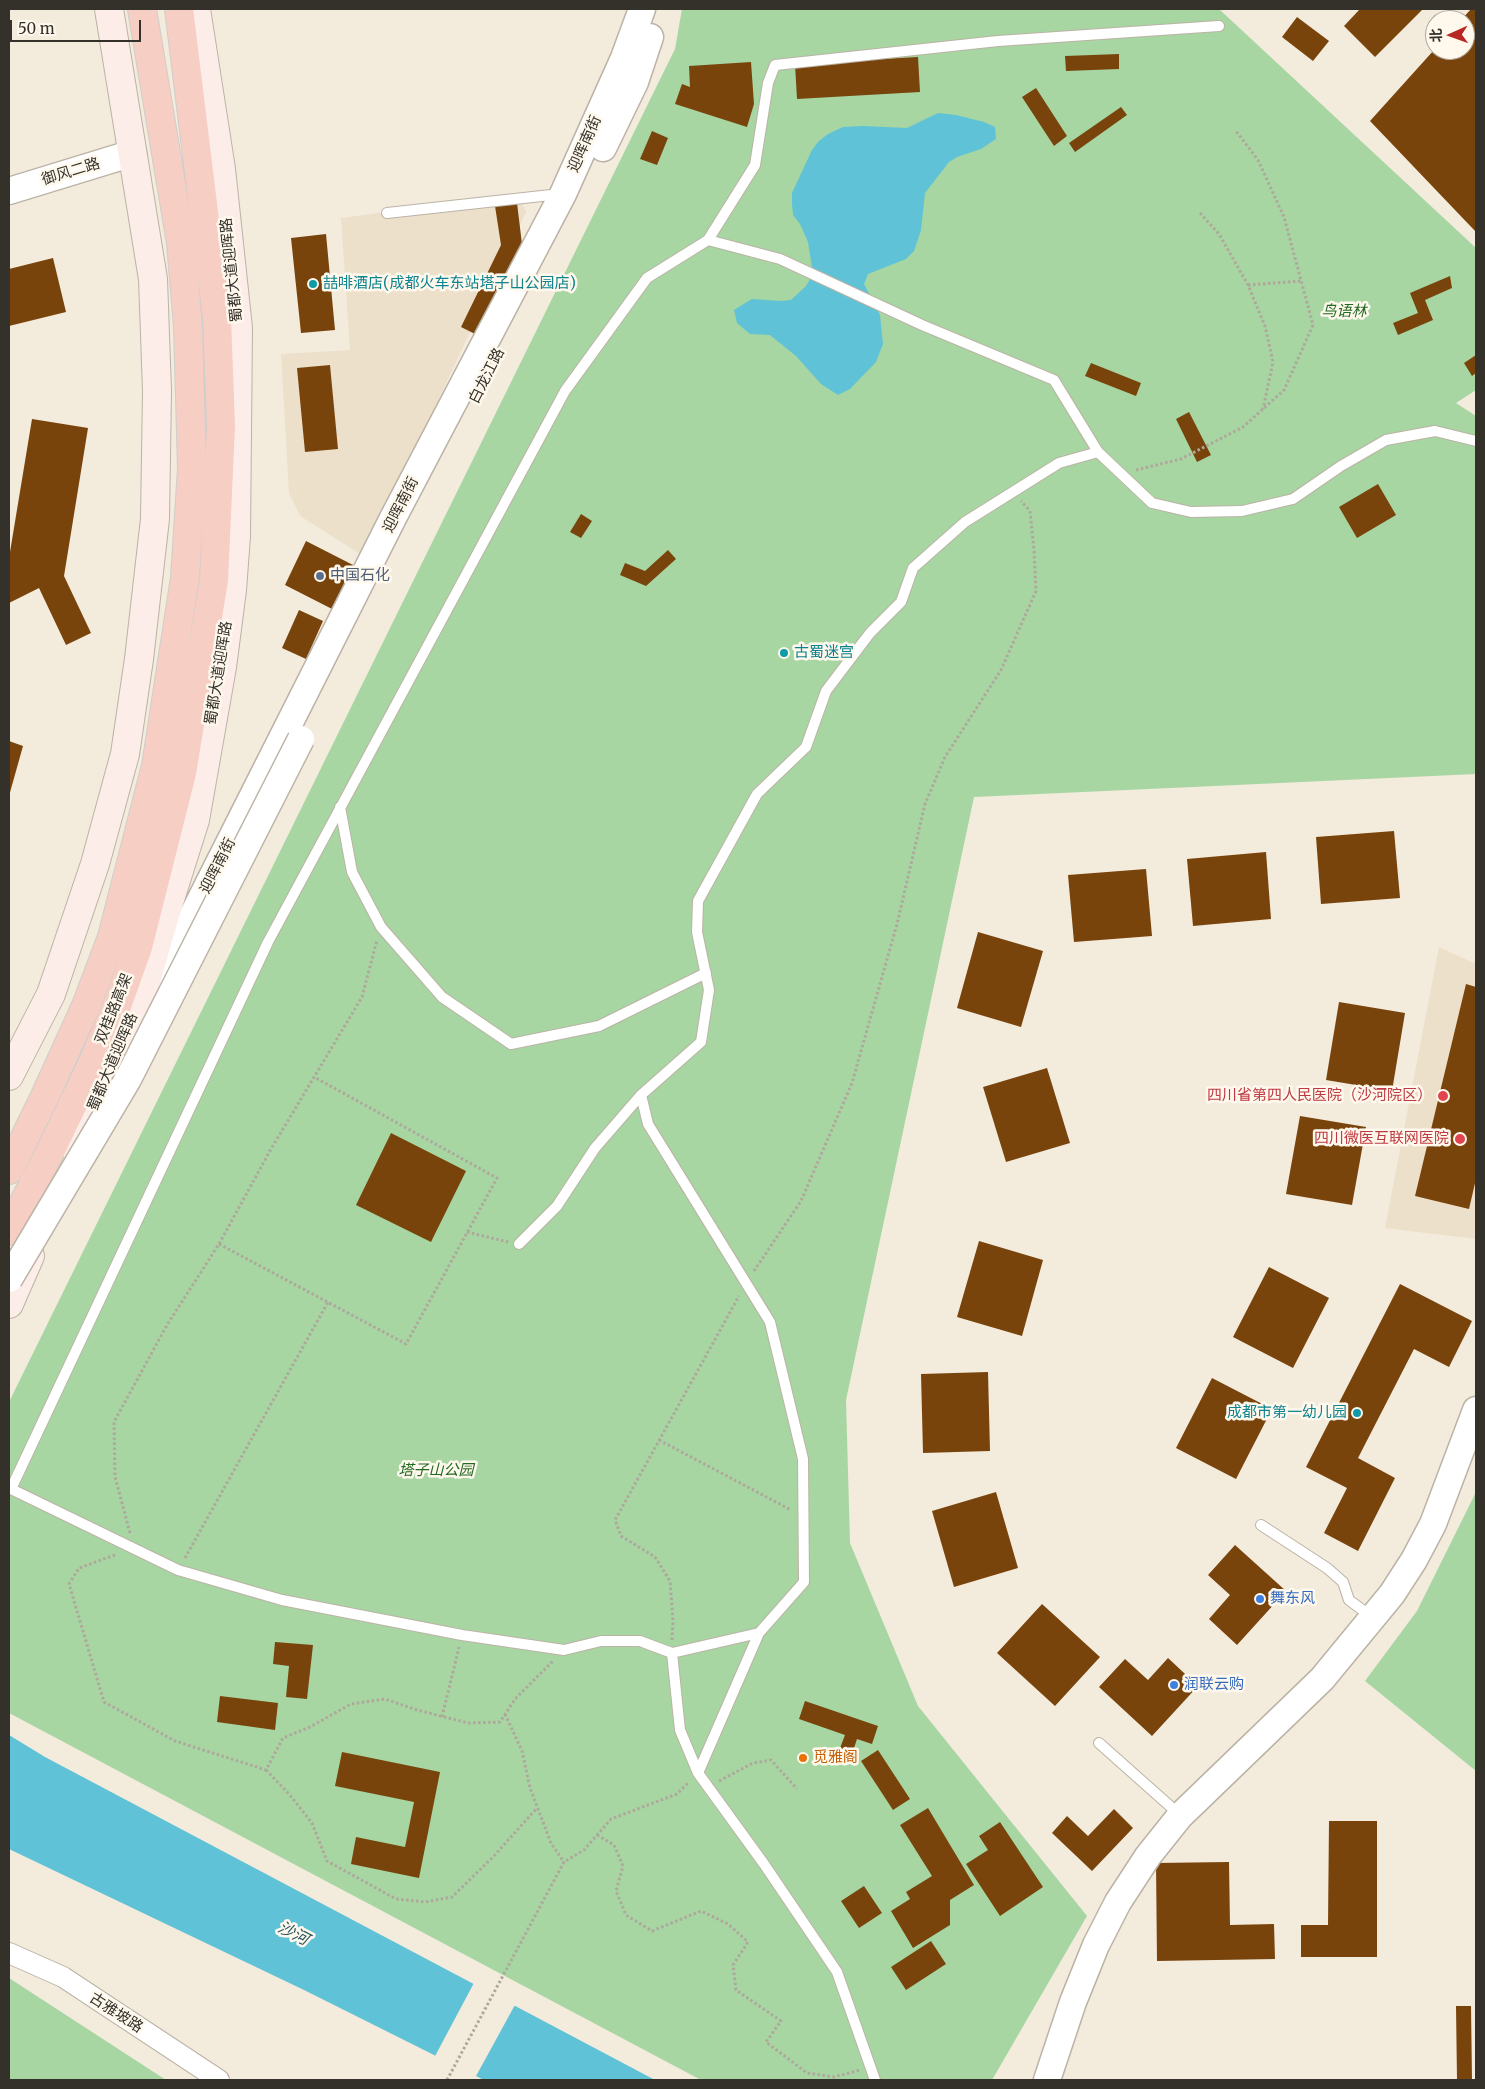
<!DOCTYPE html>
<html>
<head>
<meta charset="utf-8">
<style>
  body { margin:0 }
  #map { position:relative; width:1485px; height:2089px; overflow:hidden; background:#f3ebdc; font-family:Merriweather,"Noto Sans SC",serif }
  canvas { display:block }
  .frame { position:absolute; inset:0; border:10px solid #34312b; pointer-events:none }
  .north { position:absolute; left:1425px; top:10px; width:50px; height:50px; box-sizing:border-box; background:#fff8ed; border:1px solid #aea89f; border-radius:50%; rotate:268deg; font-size:14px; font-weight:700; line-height:20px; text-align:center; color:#34312b }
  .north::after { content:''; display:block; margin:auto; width:18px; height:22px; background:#b72824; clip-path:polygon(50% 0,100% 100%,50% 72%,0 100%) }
  .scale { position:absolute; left:10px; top:20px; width:131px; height:22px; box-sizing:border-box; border:2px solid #34312b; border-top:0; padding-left:6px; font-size:15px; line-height:18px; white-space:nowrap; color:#34312b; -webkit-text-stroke:4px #fff8ed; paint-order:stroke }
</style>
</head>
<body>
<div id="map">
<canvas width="1485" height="2089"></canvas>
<div class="frame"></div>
<div class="north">北</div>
<div class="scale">50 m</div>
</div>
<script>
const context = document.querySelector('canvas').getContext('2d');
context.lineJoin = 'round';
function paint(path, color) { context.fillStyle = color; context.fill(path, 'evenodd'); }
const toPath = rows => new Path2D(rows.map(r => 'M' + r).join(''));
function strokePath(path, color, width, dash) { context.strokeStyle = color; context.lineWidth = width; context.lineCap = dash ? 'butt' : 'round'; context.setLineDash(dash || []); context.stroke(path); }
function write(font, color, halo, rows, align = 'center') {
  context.font = font + ' Merriweather,"Noto Sans SC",serif'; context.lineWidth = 5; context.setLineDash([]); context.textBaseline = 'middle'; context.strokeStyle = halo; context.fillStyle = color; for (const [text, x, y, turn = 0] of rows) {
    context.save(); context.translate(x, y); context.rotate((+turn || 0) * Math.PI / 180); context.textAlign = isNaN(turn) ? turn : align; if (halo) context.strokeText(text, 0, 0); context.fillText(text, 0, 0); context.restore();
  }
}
paint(toPath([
  [518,195,526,212,365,557,300,516,289,493,281,354,350,350,341,218],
  [1439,947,1476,964,1476,1239,1385,1228]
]), '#ece0cb');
paint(toPath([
  [682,9,1219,9,1476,248,1476,390,1456,403,1476,416,1476,774,974,797,846,1400,850,1543,918,1706,1087,1916,992,2080,701,2080,9,1713,9,1402,675,49],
  [1476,1492,1476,1771,1365,1681,1417,1611],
  [9,1978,166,2080,9,2080]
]), '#a7d6a3');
paint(toPath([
  [938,113,956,115,984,122,995,127,996,139,981,149,957,157,949,162,925,193,921,230,914,251,906,259,868,274,864,284,880,315,883,344,876,362,850,389,838,395,821,384,796,356,770,335,750,334,737,323,734,310,752,299,781,301,791,300,806,286,813,274,808,242,800,224,793,215,792,204,792,193,812,150,819,141,828,134,843,127,863,126,907,128],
  [9,1735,45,1757,655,2080,484,2080,304,1990,9,1849]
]), '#5fc2d6');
paint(toPath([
  [475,1981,516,2003,475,2078,434,2058]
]), '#f3ebdc');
paint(toPath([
  [1360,9,1423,9,1375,57,1344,26],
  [1471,9,1476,9,1476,232,1370,121,1434,50,1465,50,1465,20,1461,20],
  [1297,17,1329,41,1313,61,1282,37],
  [1119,54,1119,69,1066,71,1065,56],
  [918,57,920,92,797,99,795,64],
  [751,62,754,104,747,127,675,104,682,84,690,87,689,66],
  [1036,88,1067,136,1054,146,1022,97],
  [1121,107,1127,115,1075,152,1069,143],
  [652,131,668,138,657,165,640,159],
  [517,203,522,244,479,336,461,327,501,245,495,206],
  [326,234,335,330,301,333,291,238],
  [53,258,66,312,9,326,9,269],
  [1450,276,1452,288,1425,300,1433,320,1398,335,1393,323,1418,313,1410,293],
  [1476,355,1476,373,1472,376,1464,363],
  [1091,363,1141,383,1136,396,1085,376],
  [330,365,338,449,305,452,297,368],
  [1189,412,1211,455,1197,462,1176,419],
  [32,419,88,428,64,576,91,633,66,645,39,588,9,603,9,558],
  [1378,484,1396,515,1357,538,1339,507],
  [581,514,592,521,581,538,570,532],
  [306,541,355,566,334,610,285,585],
  [668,550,676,559,646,586,620,575,625,563,645,571],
  [299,610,323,621,306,659,282,648],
  [9,741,23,746,9,796],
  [1394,831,1400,898,1321,904,1316,837],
  [1266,852,1271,919,1193,926,1187,859],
  [1146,869,1152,936,1074,942,1068,875],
  [978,932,1043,951,1021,1027,957,1008],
  [1466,984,1476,987,1476,1179,1469,1209,1415,1196],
  [1339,1002,1405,1013,1392,1091,1326,1080],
  [1047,1068,1070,1143,1006,1162,983,1087],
  [1300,1116,1366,1127,1352,1205,1286,1194],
  [391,1133,466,1171,431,1242,356,1205],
  [979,1241,1043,1260,1022,1336,957,1317],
  [1269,1267,1329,1298,1293,1368,1233,1337],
  [1400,1284,1472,1321,1449,1367,1414,1349,1358,1458,1395,1478,1358,1551,1324,1533,1347,1488,1306,1467],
  [988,1372,990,1451,923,1453,921,1374],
  [1212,1378,1272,1409,1236,1479,1176,1448],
  [996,1492,1018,1568,954,1587,932,1511],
  [1235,1545,1286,1591,1237,1645,1209,1619,1230,1595,1208,1575],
  [1042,1604,1100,1657,1055,1706,997,1653],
  [275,1642,313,1645,307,1699,286,1697,289,1666,273,1664],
  [1168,1658,1198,1686,1152,1736,1099,1687,1125,1659,1148,1680],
  [220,1696,278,1703,275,1730,217,1722],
  [805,1701,878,1726,872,1744,857,1739,850,1760,837,1756,845,1735,799,1719],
  [878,1750,910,1799,893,1810,861,1761],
  [342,1752,440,1772,419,1878,351,1864,356,1837,405,1847,414,1802,335,1786],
  [928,1808,974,1885,950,1900,950,1925,913,1948,891,1911,910,1899,906,1892,932,1876,900,1825],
  [1114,1809,1133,1828,1092,1871,1052,1833,1067,1816,1088,1836],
  [1329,1821,1377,1821,1377,1957,1301,1957,1301,1925,1328,1925],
  [1000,1822,1043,1887,1000,1916,966,1864,988,1850,979,1836],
  [1229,1862,1230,1925,1274,1924,1275,1959,1157,1961,1156,1863],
  [864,1886,882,1913,859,1928,841,1901],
  [931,1941,946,1964,906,1990,891,1967],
  [1456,2006,1471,2006,1472,2080,1457,2080]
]), '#78440c');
const service = toPath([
  [387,213,560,194],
  [708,240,780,259,922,325,1054,380,1098,452],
  [340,807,352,872,381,927,442,997,511,1044,599,1026,706,973],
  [519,1244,557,1206,595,1148,641,1095],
  [9,1488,178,1570,282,1600,462,1635,564,1650,601,1641,640,1641,672,1653,759,1633],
  [11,1489,268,942,565,391,647,278,708,240,755,165,768,83,775,65,998,41,1219,26],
  [1261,1525,1327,1568,1343,1582,1349,1600,1372,1617],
  [672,1653,680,1730,698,1773,764,1864,837,1972,875,2080],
  [1099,1743,1180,1815],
  [698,1773,759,1633,804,1582,803,1459,770,1322,648,1124,641,1095,701,1042,709,990,697,932,698,901,757,794,806,747,826,691,870,633,901,602,913,568,965,522,1059,463,1098,452,1152,503,1191,512,1242,511,1293,499,1341,466,1386,440,1435,431,1476,441]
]);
const minor = toPath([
  [9,1953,63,1977,219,2080]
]);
const tertiary = toPath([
  [603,148,635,82,650,37],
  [9,191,133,153],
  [143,992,172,956,393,518,563,194,624,58,642,9],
  [1047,2080,1073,2002,1096,1945,1118,1902,1148,1856,1180,1816,1322,1679,1392,1594,1414,1560,1433,1524,1476,1410]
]);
const secondary = toPath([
  [9,1076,51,994,95,864,125,754,139,659,155,519,157,391,153,279,109,9],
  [76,1150,143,992,165,915,195,820,222,667,232,590,236,536,238,328,221,169,196,9],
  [9,1304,30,1256]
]);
const trunk = toPath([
  [9,1170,45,1096,86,1006,112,937,156,766,185,578,192,468,188,327,181,243,142,9],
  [9,1231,49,1154,95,1058,118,1003,138,947,182,773,214,580,221,426,217,318,179,9]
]);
strokePath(service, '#bbb3a5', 12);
strokePath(minor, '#bbb3a5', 22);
strokePath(tertiary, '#bbb3a5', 29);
strokePath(secondary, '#bbb3a5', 30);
strokePath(trunk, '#cececc', 30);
strokePath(toPath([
  [1200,213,1219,234,1248,285,1265,326,1273,362,1263,409],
  [1248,285,1301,281],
  [1136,470,1181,459,1243,427,1284,390,1313,325,1284,217,1258,160,1236,131],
  [467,1232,508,1242],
  [219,1244,406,1344,497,1178,314,1077],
  [754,1271,801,1201,852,1083,897,924,925,804,945,757,1001,670,1036,591,1034,550,1030,511,1021,501],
  [659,1440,791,1510],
  [130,1533,115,1477,114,1422,167,1325,219,1244,271,1149,362,997,377,940],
  [115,1555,79,1568,69,1584,104,1702,175,1741,266,1770,283,1738,310,1727,351,1704,385,1699,417,1710,468,1723,500,1722,515,1699,553,1661],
  [185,1558,328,1302],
  [672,1640,673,1620,670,1581,655,1557,621,1536,615,1520,739,1296],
  [505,1714,522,1751,530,1788,551,1843,564,1862],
  [442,1717,459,1647],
  [266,1770,289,1794,312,1823,327,1861,396,1899,425,1902,452,1897,493,1857,537,1808],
  [719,1781,753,1763,771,1760,797,1789],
  [597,1835,614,1845,623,1866,616,1891,626,1915,652,1931,701,1911,728,1924,748,1942,733,1965,736,1990,781,2021,766,2042,807,2073,834,2077,860,2070],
  [447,2080,564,1862,584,1850,611,1819,677,1794,688,1783]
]), '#aea89c', 3, [2.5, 2.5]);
strokePath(service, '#fff', 10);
strokePath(minor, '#fff', 20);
strokePath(tertiary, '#fff', 26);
strokePath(secondary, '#fcede9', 28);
strokePath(trunk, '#f6cec4', 28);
const tertiaryBridge = toPath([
  [9,1279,128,1079,301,739]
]);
strokePath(tertiaryBridge, '#bbb3a5', 29, []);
strokePath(tertiaryBridge, '#fff', 26);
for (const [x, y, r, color] of [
  [313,284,5,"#0f9aa8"],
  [320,576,5,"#5c6f8a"],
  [784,653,5,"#0f9aa8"],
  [1443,1096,6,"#e0444e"],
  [1460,1139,6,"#e0444e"],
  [1357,1413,5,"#0f9aa8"],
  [1260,1599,5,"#3f7fe0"],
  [1174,1685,5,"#3f7fe0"],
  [803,1758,5,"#e8710a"]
]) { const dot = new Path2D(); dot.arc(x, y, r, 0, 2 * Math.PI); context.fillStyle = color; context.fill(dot); strokePath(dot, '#fff8ed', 2); }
write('15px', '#34312b', '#fff8ed', [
  ["迎晖南街",585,144,-66],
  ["御风二路",71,172,-17],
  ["蜀都大道迎晖路",232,270,-96],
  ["白龙江路",487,376,-63],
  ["迎晖南街",401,505,-63],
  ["蜀都大道迎晖路",219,673,-81],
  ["迎晖南街",218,866,-63],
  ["双桂路高架",114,1009,-68],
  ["蜀都大道迎晖路",113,1062,-67],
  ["古雅坡路",116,2013,33]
]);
write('15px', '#0d838f', '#fff8ed', [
  ["喆啡酒店(成都火车东站塔子山公园店)",323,284],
  ["古蜀迷宫",794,653],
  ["成都市第一幼儿园",1347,1413,"right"]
], 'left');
write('italic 15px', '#226921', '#fff8ed', [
  ["鸟语林",1344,312],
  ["塔子山公园",436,1471]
]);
write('15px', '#4e5e75', '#fff8ed', [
  ["中国石化",330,576]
], 'left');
write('15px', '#be3a42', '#fff8ed', [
  ["四川省第四人民医院（沙河院区）",1432,1096],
  ["四川微医互联网医院",1449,1139]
], 'right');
write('15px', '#366cbe', '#fff8ed', [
  ["舞东风",1270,1599],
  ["润联云购",1184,1685]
], 'left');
write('15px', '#c56008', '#fff8ed', [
  ["觅雅阁",813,1758]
], 'left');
write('italic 16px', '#29555e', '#fff8ed', [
  ["沙河",293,1934,27]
]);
</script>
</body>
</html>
